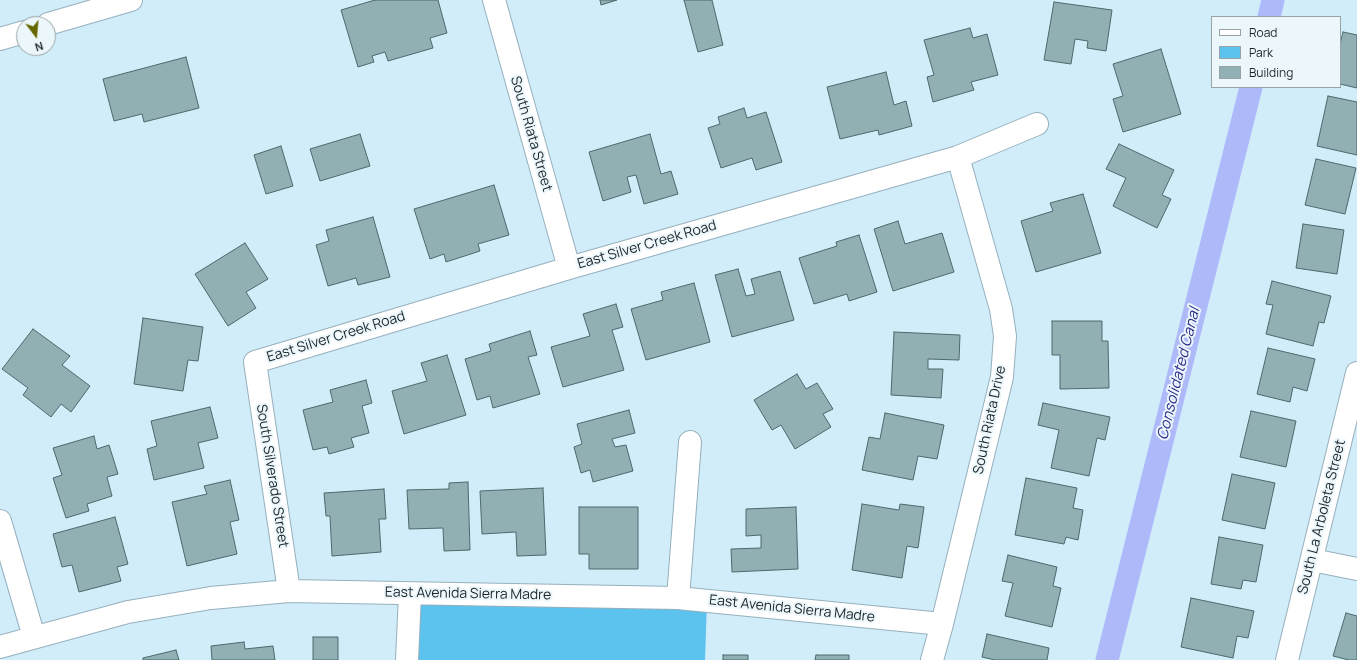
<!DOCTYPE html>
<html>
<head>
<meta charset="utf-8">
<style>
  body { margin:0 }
  #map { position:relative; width:1357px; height:660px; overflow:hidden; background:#d1edfa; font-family:Manrope,sans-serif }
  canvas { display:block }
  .legend { position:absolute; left:1211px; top:16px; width:130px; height:72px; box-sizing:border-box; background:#ecf7fc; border:1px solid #98a3a8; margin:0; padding:5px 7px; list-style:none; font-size:12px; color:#1b252a }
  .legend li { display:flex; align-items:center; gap:8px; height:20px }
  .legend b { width:20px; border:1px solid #98a3a8 }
  .north { position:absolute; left:16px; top:16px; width:40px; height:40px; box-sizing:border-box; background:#ecf7fc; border:1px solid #98a3a8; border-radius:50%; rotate:164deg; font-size:11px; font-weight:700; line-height:16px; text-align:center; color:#1b252a }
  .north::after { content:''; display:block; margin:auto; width:14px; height:18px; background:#660; clip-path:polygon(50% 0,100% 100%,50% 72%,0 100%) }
</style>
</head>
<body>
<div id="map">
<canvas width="1357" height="660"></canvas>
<ul class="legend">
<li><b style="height:5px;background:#fff"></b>Road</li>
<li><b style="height:11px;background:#5cc2ee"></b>Park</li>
<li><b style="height:11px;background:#91b0b3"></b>Building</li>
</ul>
<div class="north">N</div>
</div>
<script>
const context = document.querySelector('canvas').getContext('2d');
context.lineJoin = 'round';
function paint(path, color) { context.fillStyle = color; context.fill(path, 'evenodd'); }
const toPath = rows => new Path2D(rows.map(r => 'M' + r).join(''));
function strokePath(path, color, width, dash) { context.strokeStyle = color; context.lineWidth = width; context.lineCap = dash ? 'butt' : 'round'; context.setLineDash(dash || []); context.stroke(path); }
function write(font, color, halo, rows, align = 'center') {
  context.font = font + ' Manrope,sans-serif'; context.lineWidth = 4; context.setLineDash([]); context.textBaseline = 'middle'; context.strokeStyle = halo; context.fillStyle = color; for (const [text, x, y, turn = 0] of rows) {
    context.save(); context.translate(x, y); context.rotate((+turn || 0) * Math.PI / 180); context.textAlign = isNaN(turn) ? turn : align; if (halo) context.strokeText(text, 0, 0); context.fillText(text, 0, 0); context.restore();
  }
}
paint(toPath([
  [410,594,707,601,705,660,407,660]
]), '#5cc2ee');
strokePath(toPath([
  [1269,17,1273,0],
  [1107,660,1251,87]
]), '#aeb9fa', 23);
const building = toPath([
  [375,0,438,0,447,33,430,38,433,48,388,61,385,52,372,56,374,62,358,67,341,10,375,0],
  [600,0,617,0,601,5,600,0],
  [684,0,712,0,723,45,698,52,684,0],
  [1054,2,1112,10,1106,51,1087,48,1088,41,1075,39,1071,64,1044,60,1054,2],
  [970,28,973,38,987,34,998,75,971,82,974,90,933,102,927,77,934,75,924,40,970,28],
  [1343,32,1357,35,1357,88,1340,84,1340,44,1343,32],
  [1161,49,1181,114,1123,132,1113,99,1123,96,1113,64,1161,49],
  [186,57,199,108,144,122,142,114,114,121,103,79,186,57],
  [886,72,894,105,906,101,912,126,879,135,878,130,840,139,827,87,886,72],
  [1328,96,1357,102,1357,155,1317,146,1328,96],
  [744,108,747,118,766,112,782,162,756,170,752,158,721,168,708,128,720,124,718,117,744,108],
  [360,134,370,166,320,181,310,149,360,134],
  [650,134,661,174,671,171,678,194,644,204,636,175,627,177,631,192,603,201,589,152,650,134],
  [1119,144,1174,170,1162,195,1171,199,1157,228,1113,206,1126,178,1106,169,1119,144],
  [281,146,293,186,266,194,254,155,281,146],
  [1316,159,1356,168,1345,214,1305,205,1316,159],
  [494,185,509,235,478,244,480,251,446,262,444,254,430,259,414,209,494,185],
  [1083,194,1101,253,1036,272,1021,221,1053,211,1050,203,1083,194],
  [373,217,390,277,358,285,356,278,328,286,316,245,329,241,326,230,373,217],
  [898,221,905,244,942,233,954,272,893,291,874,229,898,221],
  [1303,224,1344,230,1337,274,1296,268,1303,224],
  [859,235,877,292,849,301,847,294,814,304,799,258,837,246,836,242,859,235],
  [245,243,268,279,246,292,256,308,228,326,195,274,245,243],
  [738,269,746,296,755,294,751,279,780,271,794,320,732,337,715,275,738,269],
  [1272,281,1331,296,1324,323,1319,322,1313,346,1266,334,1273,305,1266,304,1272,281],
  [694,283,710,342,646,360,631,309,663,300,661,292,694,283],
  [616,304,623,327,612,330,624,370,563,387,551,347,590,336,583,314,616,304],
  [143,318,203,327,198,361,188,360,183,391,134,384,143,318],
  [1052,321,1102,321,1102,341,1108,341,1109,388,1060,389,1060,355,1052,355,1052,321],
  [33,329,70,356,62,365,90,386,71,412,61,404,51,417,23,395,28,388,2,369,33,329],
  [530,331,537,355,528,357,540,394,493,408,490,396,477,400,465,359,491,351,489,344,530,331],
  [894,332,960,335,959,360,928,359,928,369,943,369,941,398,891,395,894,332],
  [1268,348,1315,359,1307,391,1293,387,1290,402,1257,394,1268,348],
  [447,355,466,415,404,434,392,391,427,381,421,363,447,355],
  [797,374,806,389,817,383,833,409,823,414,831,427,795,449,781,425,772,430,754,400,797,374],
  [366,380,372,403,362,406,369,433,351,438,354,447,329,454,327,447,313,450,303,410,333,402,330,390,366,380],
  [1043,403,1110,417,1105,440,1097,438,1089,476,1051,468,1059,430,1038,425,1043,403],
  [210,407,218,438,198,443,204,468,154,480,147,449,157,446,151,421,210,407],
  [629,410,635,433,612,439,615,447,626,445,633,471,593,482,590,470,581,473,574,447,582,444,577,424,629,410],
  [1251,411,1296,421,1286,467,1240,457,1251,411],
  [885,413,944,425,937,459,918,456,913,480,862,470,869,437,880,439,885,413],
  [94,436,97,449,109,445,118,474,107,477,112,496,87,504,89,511,66,518,53,478,62,475,53,448,94,436],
  [1232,474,1275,483,1265,529,1222,520,1232,474],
  [1026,478,1077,488,1073,508,1083,510,1078,540,1066,537,1064,544,1015,535,1026,478],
  [230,480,239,520,230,522,237,554,187,566,172,502,207,494,204,486,230,480],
  [468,482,470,550,444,551,443,528,409,529,407,490,449,489,449,483,468,482],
  [543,488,546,555,517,556,516,532,482,534,480,491,543,488],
  [384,489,386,519,379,519,381,552,332,556,330,516,326,516,324,493,384,489],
  [862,504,899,510,900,504,924,507,918,548,907,546,902,578,852,570,862,504],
  [579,507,638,507,638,569,589,569,589,554,579,554,579,507],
  [796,507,798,569,732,572,731,549,761,548,761,535,746,536,746,509,796,507],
  [115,517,128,564,117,567,121,581,79,592,72,565,62,567,53,534,115,517],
  [1219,537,1263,545,1256,582,1243,580,1241,589,1211,584,1219,537],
  [1008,555,1057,567,1053,586,1061,588,1052,627,1005,616,1013,583,1002,581,1008,555],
  [1191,598,1254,611,1248,638,1237,636,1233,658,1181,647,1191,598],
  [1346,613,1357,616,1357,660,1349,660,1333,656,1346,613],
  [987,634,1049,648,1047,660,995,660,982,657,987,634],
  [313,637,338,637,338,660,313,660,313,637],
  [244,642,245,649,273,646,275,660,212,660,211,646,244,642],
  [176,650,179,660,143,660,143,658,176,650],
  [723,655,748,655,748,660,723,660,723,655],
  [816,655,849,655,849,660,815,660,816,655]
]);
paint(building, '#91b0b3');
strokePath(building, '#4c696c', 1);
const minor = toPath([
  [494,0,569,268],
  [48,24,131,0],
  [0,39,24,32],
  [0,521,34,637],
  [1312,560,1357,569],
  [289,591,255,362,569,268,958,157,1037,124],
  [678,598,690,442],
  [0,647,128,612,211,598,289,591,678,598,942,624],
  [407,660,410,594],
  [932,660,942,624,1002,377,1005,336,1001,309,958,157],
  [1287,660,1357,373]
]);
strokePath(minor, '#96b0bd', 24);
strokePath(minor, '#fff', 22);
write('14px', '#1b252a', '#ecf7fc', [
  ["South Riata Street",531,134,74],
  ["East Silver Creek Road",647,245,-16],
  ["East Silver Creek Road",336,337,-17],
  ["South Riata Drive",990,420,-78],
  ["South Silverado Street",272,476,81],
  ["South La Arboleta Street",1322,517,-76],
  ["East Avenida Sierra Madre",468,594,1],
  ["East Avenida Sierra Madre",792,609,6]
]);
write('italic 15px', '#2d2b86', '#ecf7fc', [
  ["Consolidated Canal",1179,374,-76]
]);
</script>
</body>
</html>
